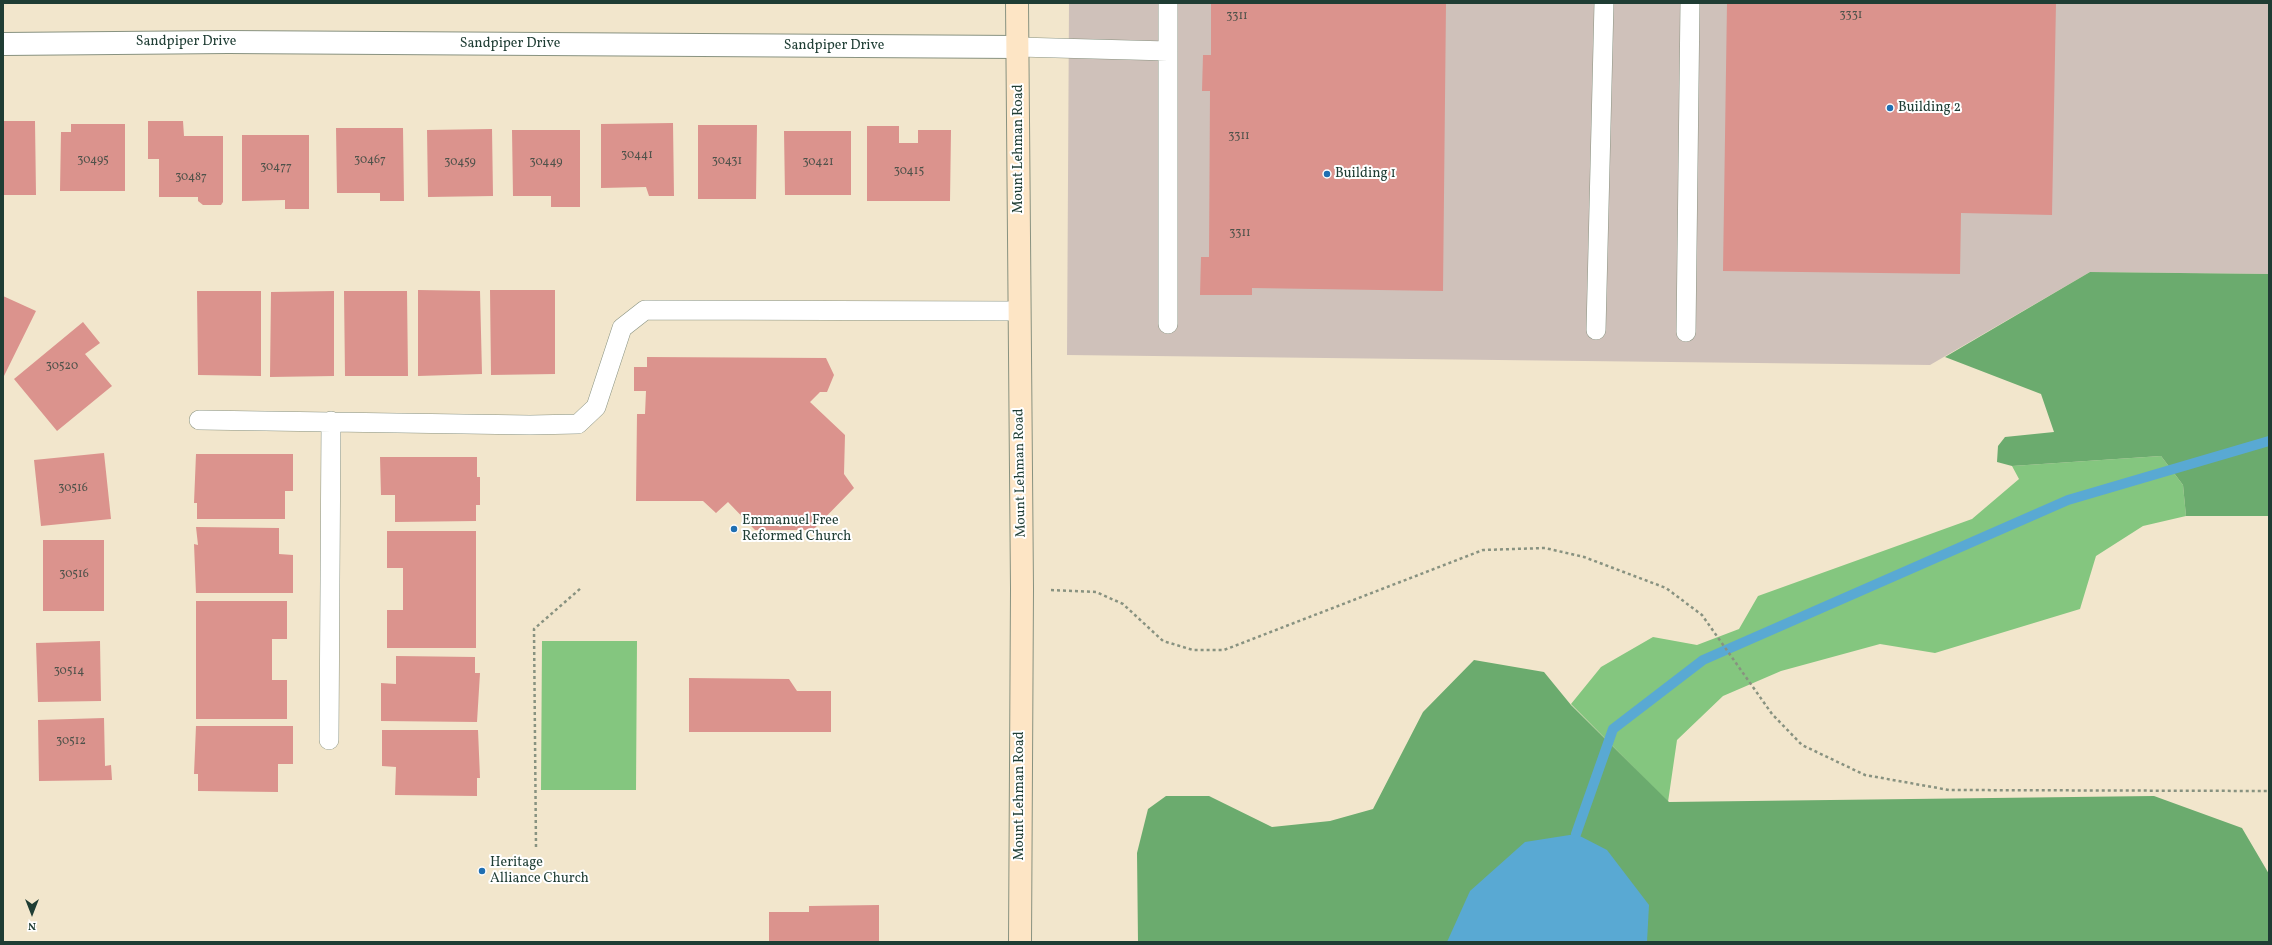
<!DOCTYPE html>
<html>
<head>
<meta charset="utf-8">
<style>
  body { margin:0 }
  #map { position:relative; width:2272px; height:945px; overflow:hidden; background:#f2e6cc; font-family:Vollkorn,serif }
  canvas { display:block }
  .frame { position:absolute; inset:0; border:4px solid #1f3d34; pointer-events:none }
  .north { position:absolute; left:12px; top:893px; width:40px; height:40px; -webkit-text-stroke:3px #fff; paint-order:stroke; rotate:180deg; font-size:11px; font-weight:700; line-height:16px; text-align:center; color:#1f3d34 }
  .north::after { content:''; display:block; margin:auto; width:14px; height:18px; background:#1f3d34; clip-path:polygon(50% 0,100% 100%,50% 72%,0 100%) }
</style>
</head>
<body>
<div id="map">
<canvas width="2272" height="945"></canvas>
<div class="frame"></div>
<div class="north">N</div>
</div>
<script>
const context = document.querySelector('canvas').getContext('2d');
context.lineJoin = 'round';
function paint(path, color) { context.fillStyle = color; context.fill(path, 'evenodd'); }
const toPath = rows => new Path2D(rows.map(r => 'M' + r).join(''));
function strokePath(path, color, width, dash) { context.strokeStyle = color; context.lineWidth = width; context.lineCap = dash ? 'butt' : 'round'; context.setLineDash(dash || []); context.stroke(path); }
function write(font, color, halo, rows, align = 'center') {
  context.font = font + ' Vollkorn,serif'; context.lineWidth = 4; context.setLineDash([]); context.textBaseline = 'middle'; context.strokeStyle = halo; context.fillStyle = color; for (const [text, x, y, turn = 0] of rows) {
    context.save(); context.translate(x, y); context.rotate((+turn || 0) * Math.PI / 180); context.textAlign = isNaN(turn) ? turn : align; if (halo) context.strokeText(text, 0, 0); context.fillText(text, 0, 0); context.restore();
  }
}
paint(toPath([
  [1069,3,2269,3,2269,274,2090,272,1930,365,1067,355]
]), '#cfc1ba');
paint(toPath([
  [2161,456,2183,485,2186,516,2143,526,2096,556,2080,609,1935,653,1880,644,1781,671,1723,696,1677,740,1668,802,1571,704,1601,667,1653,637,1697,645,1739,629,1758,596,1972,519,2019,479,2012,466],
  [542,641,637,641,636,790,541,790]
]), '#84c67f');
paint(toPath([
  [2090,272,2269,274,2269,516,2186,516,2183,485,2161,456,2012,466,1997,462,1998,446,2005,437,2054,432,2041,394,1945,357],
  [1474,660,1544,672,1571,705,1669,802,2154,796,2242,828,2269,874,2269,942,1138,942,1137,853,1148,809,1166,796,1209,796,1272,827,1330,821,1373,809,1423,712]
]), '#6bab6e');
paint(toPath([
  [1576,834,1607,850,1649,905,1647,942,1447,942,1470,891,1525,842]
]), '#59a9d3');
strokePath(toPath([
  [1576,834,1613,729,1703,660,2068,500,2269,441]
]), '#59a9d3', 10);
paint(toPath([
  [1211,3,1446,3,1443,291,1252,288,1252,295,1200,295,1201,257,1209,257,1210,91,1202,91,1203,55,1211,55],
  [1727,3,2056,3,2052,215,1961,213,1960,274,1723,271],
  [3,121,35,121,36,195,3,195],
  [148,121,183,121,184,136,223,136,223,202,221,205,203,205,198,201,198,197,159,197,159,159,148,159],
  [673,123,674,196,649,196,646,187,601,188,601,124],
  [71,124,125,124,125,191,60,191,61,132,71,132],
  [698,125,757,125,756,199,698,199],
  [867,126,899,126,899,143,918,143,918,130,951,130,950,201,867,201],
  [336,128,403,128,404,201,380,201,380,193,337,193],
  [492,129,493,196,428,197,427,130],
  [512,130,580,130,580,207,551,207,551,196,513,196],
  [784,131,851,131,851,195,785,195],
  [242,135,309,135,309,209,285,209,285,200,242,201],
  [418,290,480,291,482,374,418,376],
  [490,290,555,290,555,374,491,375],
  [197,291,261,291,261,376,198,375],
  [334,291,334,376,270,377,271,292],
  [344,291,407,291,408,376,345,376],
  [3,296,36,311,3,378],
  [83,322,100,343,85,354,112,386,57,431,14,379],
  [647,357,826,358,834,375,827,392,820,392,810,402,845,435,844,474,854,488,813,530,755,530,728,502,716,513,703,501,636,501,637,414,645,414,646,391,634,391,634,367,647,367],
  [104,453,111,519,41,526,34,460],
  [196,454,293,454,293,491,285,491,285,519,197,519,197,503,194,503],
  [380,457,477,457,477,477,480,477,480,505,476,505,476,521,395,522,395,495,381,495],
  [196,527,279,528,279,554,293,555,293,593,196,593,194,544,198,545],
  [387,531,476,531,476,648,387,648,387,610,403,610,403,568,387,568],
  [43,540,104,540,104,611,43,611],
  [196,601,287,601,287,639,272,639,272,680,287,680,287,719,196,719],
  [100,641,101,701,38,702,36,643],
  [396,656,475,657,475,673,480,673,477,722,381,721,381,683,396,684],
  [689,678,789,679,797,691,831,691,831,732,689,732],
  [104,718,105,766,111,765,112,780,39,781,38,720],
  [196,726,293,726,293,764,278,764,278,792,198,791,198,774,194,774],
  [382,730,478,730,480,778,477,778,477,796,395,795,396,767,382,766],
  [879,905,879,942,769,942,769,912,809,912,809,906]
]), '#db938d');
const service = toPath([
  [1018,47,1168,51],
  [1168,324,1168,3],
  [1596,330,1604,3],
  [1686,332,1690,3],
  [199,420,530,425,578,424,596,407,622,328,645,310,1020,311],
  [329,740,331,421]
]);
const tertiary = toPath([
  [3,44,228,42,1018,47]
]);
const secondary = toPath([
  [1017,3,1022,589,1020,942]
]);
strokePath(service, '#889280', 20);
strokePath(tertiary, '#889280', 24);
strokePath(secondary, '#889280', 24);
strokePath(toPath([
  [1051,590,1096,592,1123,604,1163,641,1193,650,1224,650,1483,550,1545,548,1584,557,1666,588,1702,615,1772,714,1802,745,1865,775,1949,790,2269,791],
  [536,847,534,629,581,588]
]), '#889280', 2.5, [3, 3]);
strokePath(service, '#fff', 19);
strokePath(tertiary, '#fff', 22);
strokePath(secondary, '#fde5c5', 22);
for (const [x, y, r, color] of [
  [1890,108,4,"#1f6fb2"],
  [1327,174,4,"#1f6fb2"],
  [734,529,4,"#1f6fb2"],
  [482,871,4,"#1f6fb2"]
]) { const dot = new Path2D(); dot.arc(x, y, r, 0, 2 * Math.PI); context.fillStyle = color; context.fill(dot); strokePath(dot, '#fff', 1.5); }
write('12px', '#4e524a', null, [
  ["3331",1851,16],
  ["3311",1237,17],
  ["3311",1239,137],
  ["30441",637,156],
  ["30495",93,161],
  ["30467",370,161],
  ["30431",727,162],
  ["30459",460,163],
  ["30449",546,163],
  ["30421",818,163],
  ["30477",276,168],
  ["30415",909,172],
  ["30487",191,178],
  ["3311",1240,234],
  ["30520",62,367],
  ["30516",73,489],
  ["30516",74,575],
  ["30514",69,672],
  ["30512",71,742]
]);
write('14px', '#1f3d34', '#fff', [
  ["Sandpiper Drive",186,42],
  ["Sandpiper Drive",510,44],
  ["Sandpiper Drive",834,46],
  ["Mount Lehman Road",1019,149,-90],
  ["Mount Lehman Road",1021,473,-91],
  ["Mount Lehman Road",1020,796,-90]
]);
write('14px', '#1f3d34', '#fff', [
  ["Building 2",1898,108],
  ["Building 1",1335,174],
  ["Emmanuel Free",742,521],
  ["Reformed Church",742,537],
  ["Heritage",490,863],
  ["Alliance Church",490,879]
], 'left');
</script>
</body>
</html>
